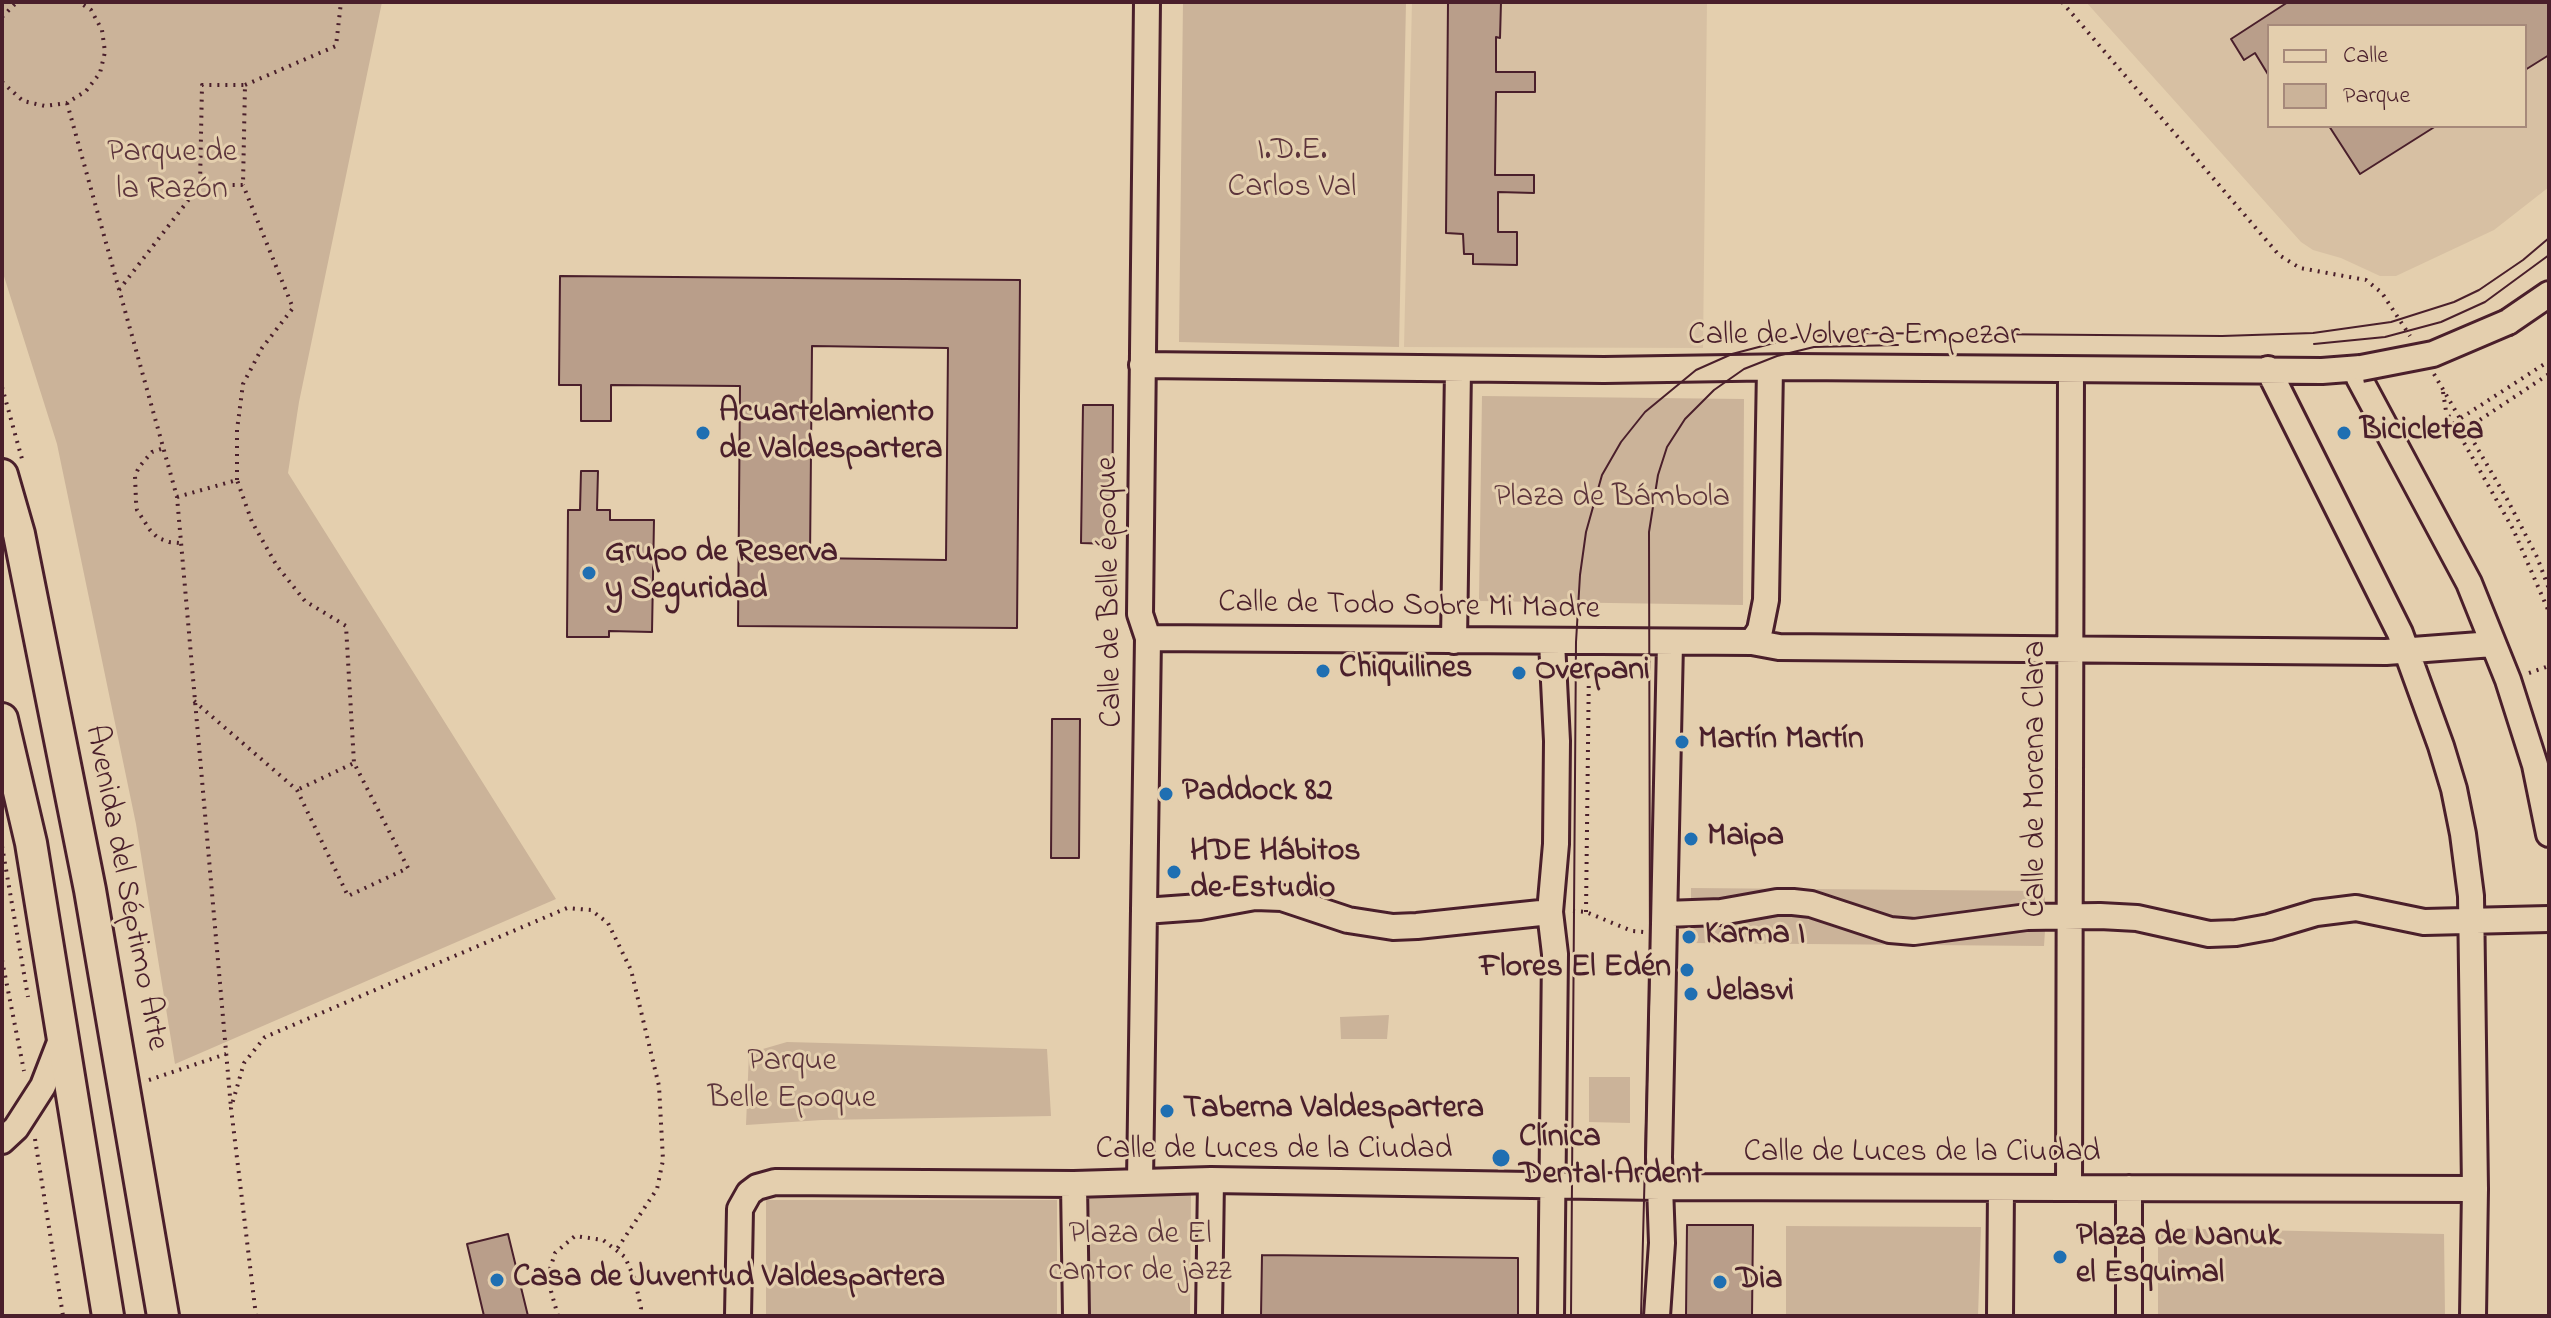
<!DOCTYPE html>
<html>
<head>
<meta charset="utf-8">
<style>
  body { margin:0 }
  #map { position:relative; width:2551px; height:1318px; overflow:hidden; background:#e4cfae; font-family:"Indie Flower",sans-serif }
  canvas { display:block }
  .frame { position:absolute; inset:0; border:4px solid #4a1f2b; pointer-events:none }
  .legend { position:absolute; left:2267px; top:24px; width:260px; height:104px; box-sizing:border-box; background:#e4cfae; border:2px solid #a6897a; margin:0; padding:10px 14px; list-style:none; font-size:24px; color:#4a1f2b }
  .legend li { display:flex; align-items:center; gap:16px; height:40px }
  .legend b { width:40px; border:2px solid #a6897a }
</style>
</head>
<body>
<div id="map">
<canvas width="2551" height="1318"></canvas>
<div class="frame"></div>
<ul class="legend">
<li><b style="height:10px;background:#e4cfae"></b>Calle</li>
<li><b style="height:22px;background:#cbb399"></b>Parque</li>
</ul>
</div>
<script>
const context = document.querySelector('canvas').getContext('2d');
context.lineJoin = 'round';
function paint(path, color) { context.fillStyle = color; context.fill(path, 'evenodd'); }
const toPath = rows => new Path2D(rows.map(r => 'M' + r).join(''));
function strokePath(path, color, width, dash) { context.strokeStyle = color; context.lineWidth = width; context.lineCap = dash ? 'butt' : 'round'; context.setLineDash(dash || []); context.stroke(path); }
function write(font, color, halo, rows, align = 'center') {
  context.font = font + ' "Indie Flower",sans-serif'; context.lineWidth = 6; context.setLineDash([]); context.textBaseline = 'middle'; context.strokeStyle = halo; context.fillStyle = color; for (const [text, x, y, turn = 0] of rows) {
    context.save(); context.translate(x, y); context.rotate((+turn || 0) * Math.PI / 180); context.textAlign = isNaN(turn) ? turn : align; if (halo) context.strokeText(text, 0, 0); context.fillText(text, 0, 0); context.restore();
  }
}
paint(toPath([
  [1412,2,1707,2,1703,348,1404,347],
  [2086,2,2549,2,2549,187,2494,230,2396,276,2380,276,2341,258,2313,250,2301,242],
  [2269,26,2525,26,2525,126,2269,126]
]), '#d7c0a3');
paint(toPath([
  [2,2,382,2,299,402,288,473,556,899,175,1064,136,824,57,444,2,270],
  [1183,2,1406,2,1399,347,1179,342],
  [1482,396,1744,399,1743,605,1479,601],
  [1691,888,2045,891,2045,907,2003,907,1919,919,1888,916,1836,898,1803,891,1769,891,1720,902,1691,903],
  [1778,915,1815,918,1870,937,1915,943,1949,942,2002,931,2045,931,2044,946,1690,943,1690,927,1719,926],
  [1389,1015,1387,1039,1341,1039,1340,1017],
  [787,1042,1047,1049,1051,1116,822,1120,746,1125,749,1053],
  [1589,1077,1630,1077,1630,1123,1589,1122],
  [1089,1195,1191,1195,1190,1316,1088,1316],
  [766,1200,1057,1200,1057,1316,766,1316],
  [1786,1226,1981,1227,1978,1316,1786,1316],
  [2158,1228,2444,1234,2445,1316,2158,1316]
]), '#cbb399');
const building = toPath([
  [1448,2,1501,2,1500,38,1496,37,1496,72,1535,72,1535,92,1496,92,1495,175,1534,175,1534,193,1498,192,1498,232,1517,232,1517,265,1473,264,1473,254,1464,254,1463,234,1446,233,1448,2],
  [2288,2,2549,2,2549,55,2525,70,2525,26,2269,26,2269,76,2255,53,2244,60,2231,39,2288,2],
  [2329,126,2436,126,2360,174,2329,126],
  [560,276,1020,280,1017,628,738,626,740,386,611,385,611,421,581,421,581,385,559,385,560,276],
  [812,346,948,348,946,560,810,558,812,346],
  [1083,405,1113,405,1112,544,1081,543,1083,405],
  [581,471,598,471,597,510,610,510,610,520,654,520,652,632,609,631,609,637,567,637,568,510,580,510,581,471],
  [1052,719,1080,719,1079,858,1051,858,1052,719],
  [1687,1225,1753,1225,1752,1316,1686,1316,1687,1225],
  [508,1234,528,1316,484,1316,467,1244,508,1234],
  [1262,1255,1518,1258,1518,1316,1261,1316,1262,1255]
]);
paint(building, '#b99e8a');
strokePath(building, '#4a1f2b', 2);
const minor = toPath([
  [2508,322,2549,294],
  [1142,365,1604,370,1794,367,2322,371,2361,368],
  [2268,369,2400,633,2441,746,2454,789,2463,834,2471,896,2475,1189,2473,1316],
  [2359,378,2469,583,2508,680,2535,765,2549,834],
  [1148,638,1752,642,1779,647,2386,652,2493,644],
  [1454,641,1458,369],
  [1752,642,1760,630,1766,600,1770,368],
  [1144,911,1200,907,1255,897,1282,898,1348,920,1393,927,1417,926,1550,912],
  [1665,914,1721,912,1777,902,1793,902,1811,904,1890,930,1914,932,2027,917,2100,916,2137,918,2209,934,2236,933,2269,927,2316,913,2356,908,2424,922,2549,919],
  [2,1141,16,1128,43,1086,62,1037],
  [1140,1181,1148,638,1140,614,1147,2],
  [1074,1184,1076,1316],
  [2069,1188,2071,370],
  [738,1316,740,1209,749,1193,757,1187,775,1182,1074,1184,1211,1180,1660,1187,2475,1189],
  [1209,1316,1211,1180],
  [1551,1316,1555,954,1550,912,1556,844,1557,741,1552,642],
  [1657,1316,1662,1243,1659,1157,1670,643],
  [2000,1316,2001,1188],
  [2129,1316,2129,1188]
]);
const major = toPath([
  [2,475,19,534,90,890,163,1316],
  [2,719,31,843,108,1316]
]);
strokePath(minor, '#4a1f2b', 30);
strokePath(major, '#4a1f2b', 36);
strokePath(toPath([
  [2062,2,2279,255,2300,268,2366,280,2382,293,2410,336],
  [2,17,17,2],
  [2,82,23,101,45,106,67,103,86,91,100,73,105,52,102,30,91,10,79,2],
  [245,85,336,46,341,2],
  [67,103,177,497,231,1108],
  [119,290,200,185,202,85,245,85,243,185,200,185],
  [2434,374,2507,499,2537,557,2549,589],
  [2,387,22,459],
  [2443,392,2446,411,2513,529,2549,612],
  [2461,418,2549,361],
  [2460,433,2549,374],
  [161,449,152,452,139,467,135,476,136,501,137,510,150,530,158,538,169,542,180,543],
  [237,480,237,430,243,384,262,348,293,308,243,185],
  [177,497,237,480,252,522,277,566,305,601,346,626,354,763],
  [2529,673,2549,666],
  [194,701,297,790,348,896,408,868,354,763,297,790],
  [2,846,28,997],
  [1573,911,1586,912,1632,931,1644,932],
  [1586,912,1589,663],
  [2,960,24,1071],
  [149,1080,226,1054],
  [35,1139,63,1316],
  [256,1316,231,1108,244,1063,265,1037,567,908,591,910,608,923,631,970,659,1086,663,1160,657,1189,617,1249],
  [558,1316,551,1291,550,1269,555,1253,575,1236,603,1240,625,1257,635,1280,641,1308,640,1316]
]), '#4a1f2b', 4, [2, 6]);
strokePath(minor, '#e4cfae', 24);
strokePath(major, '#e4cfae', 30);
strokePath(toPath([
  [2314,344,2385,337,2441,322,2485,302,2549,255],
  [1571,1316,1576,642,1580,575,1586,532,1602,475,1621,442,1645,412,1696,370,1732,354,1797,337,1853,333,2222,336,2313,333,2391,322,2454,302,2479,290,2523,260,2549,238],
  [1641,1316,1650,968,1649,532,1658,475,1667,447,1685,419,1714,390,1744,369,1777,356,1814,347,1898,345]
]), '#4a1f2b', 2);
const minorBridge = toPath([
  [2361,368,2433,354,2508,322]
]);
strokePath(minorBridge, '#4a1f2b', 30, []);
strokePath(minorBridge, '#e4cfae', 24);
for (const [x, y, r, color] of [
  [703,433,8,"#1f6fb2"],
  [2344,433,8,"#1f6fb2"],
  [589,573,8,"#1f6fb2"],
  [1323,671,8,"#1f6fb2"],
  [1519,673,8,"#1f6fb2"],
  [1682,742,8,"#1f6fb2"],
  [1166,794,8,"#1f6fb2"],
  [1691,839,8,"#1f6fb2"],
  [1174,872,8,"#1f6fb2"],
  [1689,937,8,"#1f6fb2"],
  [1687,970,8,"#1f6fb2"],
  [1691,994,8,"#1f6fb2"],
  [1167,1111,8,"#1f6fb2"],
  [1501,1158,10,"#1f6fb2"],
  [2060,1257,8,"#1f6fb2"],
  [497,1280,8,"#1f6fb2"],
  [1720,1282,8,"#1f6fb2"]
]) { const dot = new Path2D(); dot.arc(x, y, r, 0, 2 * Math.PI); context.fillStyle = color; context.fill(dot); strokePath(dot, '#e4cfae', 3); }
write('32px', '#5d353c', '#e4cfae', [
  ["I.D.E.",1292,153],
  ["Carlos Val",1292,190],
  ["Parque de",172,155],
  ["la Razón",172,192],
  ["Plaza de Bámbola",1612,500],
  ["Parque",792,1064],
  ["Belle Epoque",792,1101],
  ["Plaza de El",1140,1237],
  ["cantor de jazz",1140,1274]
]);
write('32px', '#4a1f2b', '#e4cfae', [
  ["Calle de Volver a Empezar",1854,338],
  ["Calle de Belle époque",1112,592,-91],
  ["Calle de Todo Sobre Mi Madre",1409,608,1],
  ["Calle de Morena Clara",2038,779,-90],
  ["Avenida del Séptimo Arte",124,888,79],
  ["Calle de Luces de la Ciudad",1274,1152],
  ["Calle de Luces de la Ciudad",1922,1155]
]);
write('bold 32px', '#4a1f2b', '#e4cfae', [
  ["Acuartelamiento",719,415],
  ["de Valdespartera",719,452],
  ["Bicicletea",2360,433],
  ["Grupo de Reserva",605,555],
  ["y Seguridad",605,592],
  ["Chiquilines",1339,671],
  ["Overpani",1535,673],
  ["Martín Martín",1698,742],
  ["Paddock 82",1182,794],
  ["Maipa",1707,839],
  ["HDE Hábitos",1190,854],
  ["de Estudio",1190,891],
  ["Karma I",1705,937],
  ["Flores El Edén",1671,970,"right"],
  ["Jelasvi",1707,994],
  ["Taberna Valdespartera",1183,1111],
  ["Clínica",1519,1140],
  ["Dental Ardent",1519,1177],
  ["Plaza de Nanuk",2076,1239],
  ["el Esquimal",2076,1276],
  ["Casa de Juventud Valdespartera",513,1280],
  ["Dia",1736,1282]
], 'left');
</script>
</body>
</html>
